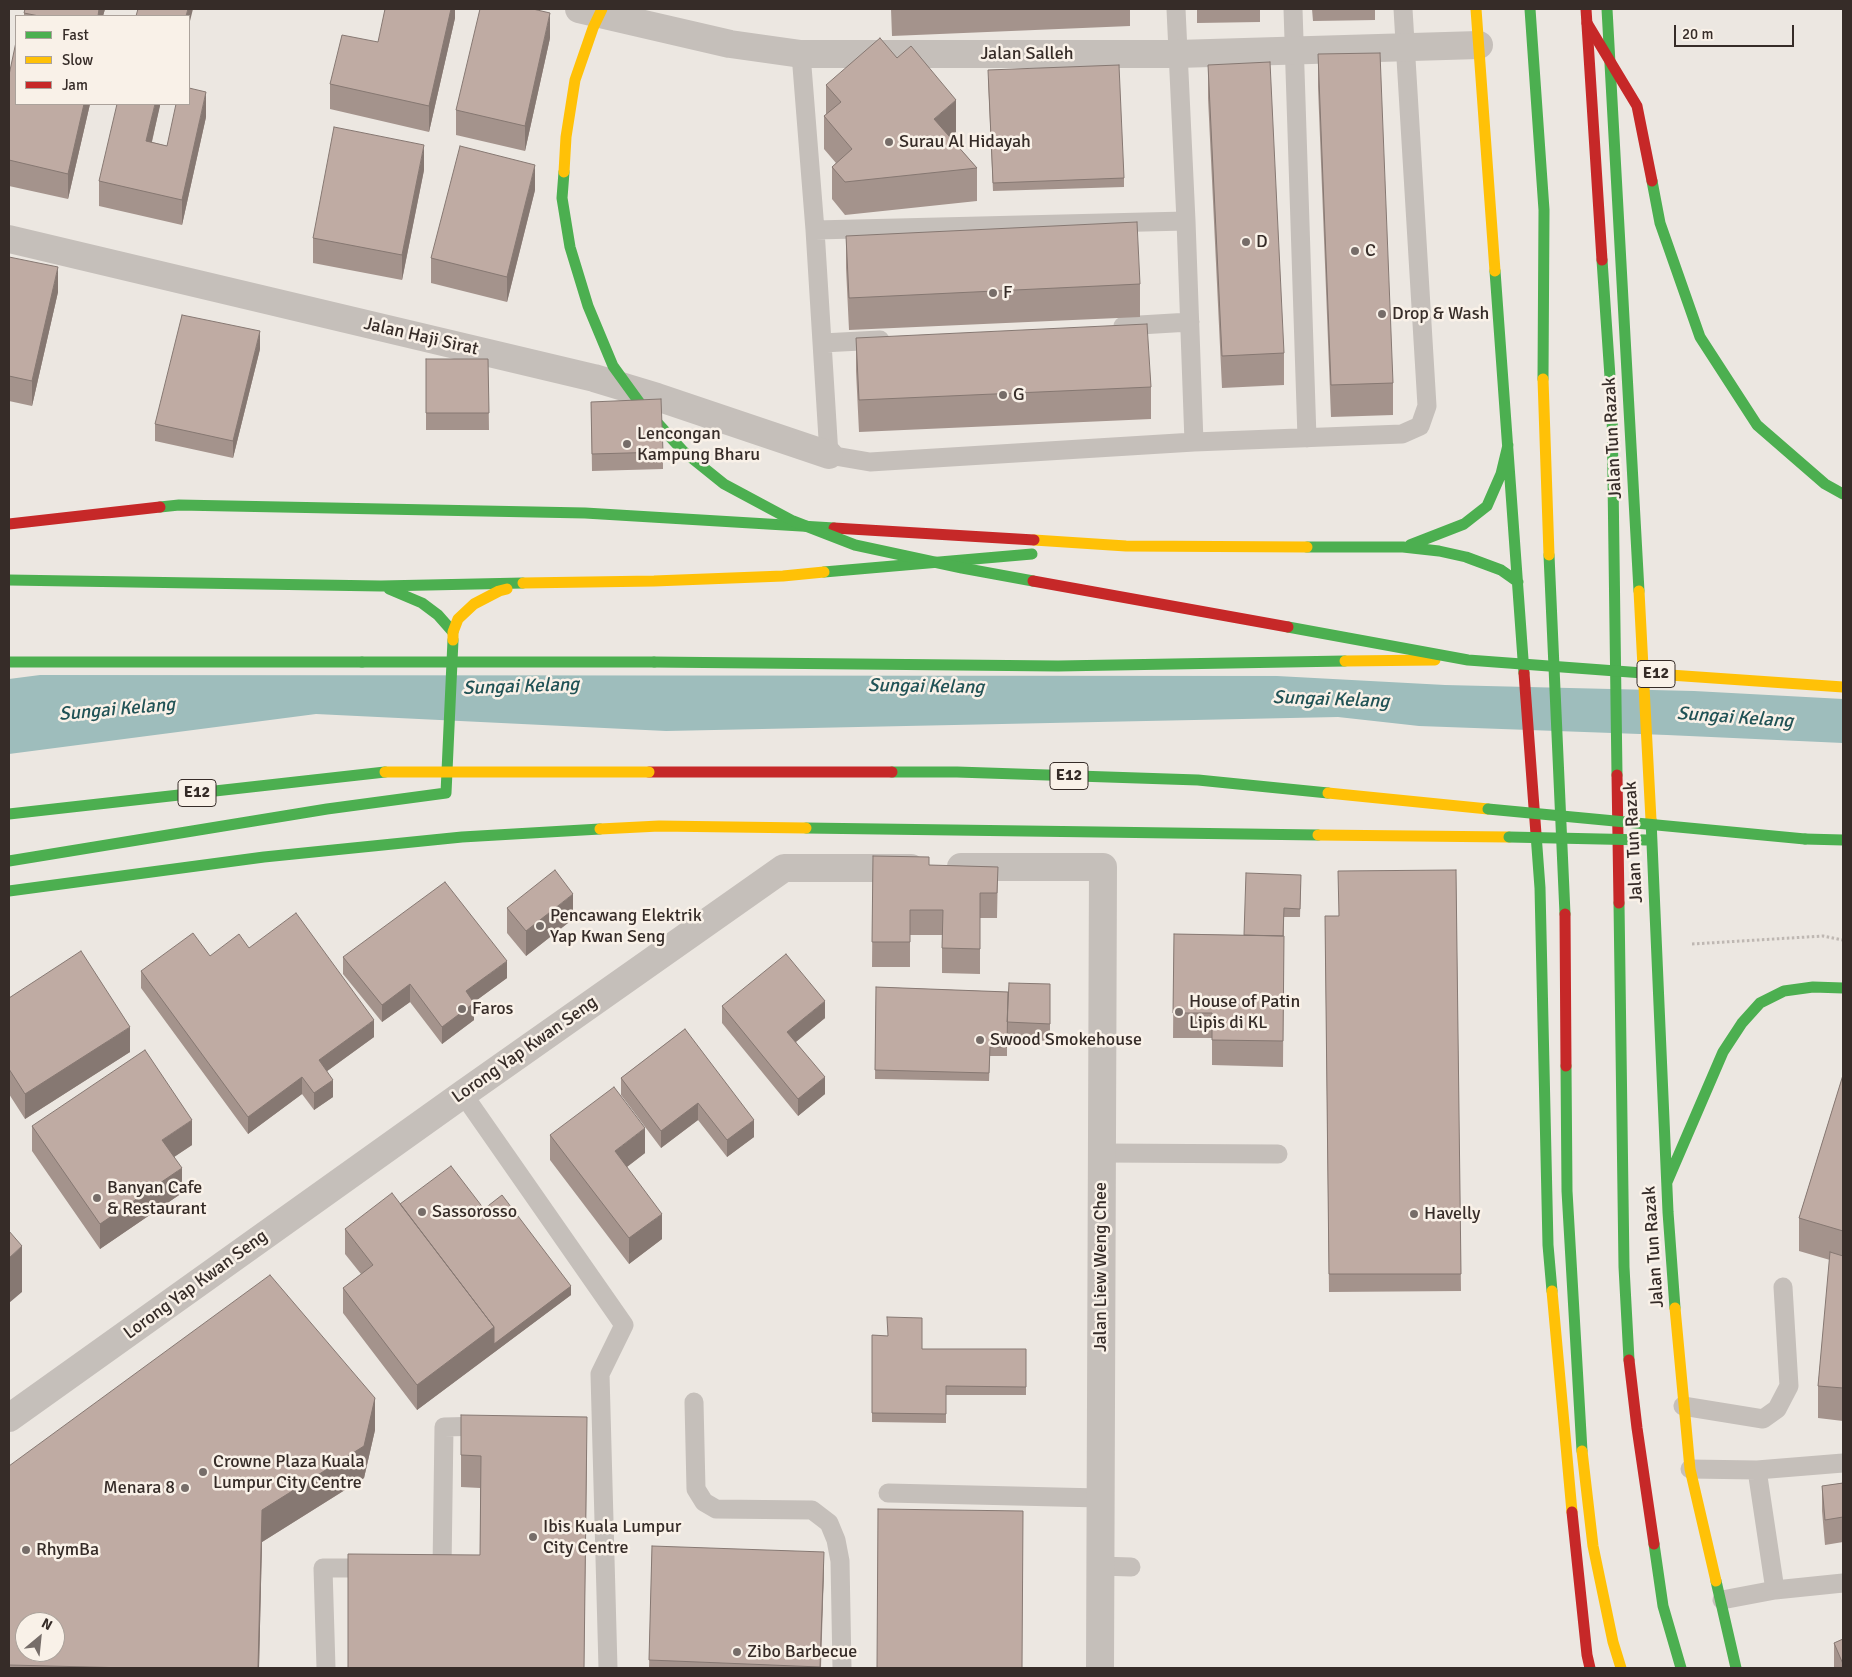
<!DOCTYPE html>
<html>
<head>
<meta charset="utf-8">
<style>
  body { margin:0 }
  #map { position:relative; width:1852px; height:1677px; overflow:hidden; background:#ece7e1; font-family:Signika,sans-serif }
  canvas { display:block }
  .frame { position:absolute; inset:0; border:10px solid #362c28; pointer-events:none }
  .legend { position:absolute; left:15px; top:15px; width:175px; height:90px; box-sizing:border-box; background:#f9f1e8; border:1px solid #aba29b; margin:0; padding:6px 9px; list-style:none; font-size:15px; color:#362c28 }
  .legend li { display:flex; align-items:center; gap:10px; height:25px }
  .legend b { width:25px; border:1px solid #aba29b }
  .north { position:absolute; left:15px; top:1612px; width:50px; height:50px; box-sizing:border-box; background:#f9f1e8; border:1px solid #aba29b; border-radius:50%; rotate:28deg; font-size:14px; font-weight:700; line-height:20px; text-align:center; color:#362c28 }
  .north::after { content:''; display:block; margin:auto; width:18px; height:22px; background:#766d69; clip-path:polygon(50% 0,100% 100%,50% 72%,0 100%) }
  .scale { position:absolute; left:1674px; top:25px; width:120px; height:22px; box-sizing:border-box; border:2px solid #362c28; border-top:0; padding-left:6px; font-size:15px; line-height:18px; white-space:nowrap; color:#362c28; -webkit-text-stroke:4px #f9f1e8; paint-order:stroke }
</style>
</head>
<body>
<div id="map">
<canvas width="1852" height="1677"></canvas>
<div class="frame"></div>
<ul class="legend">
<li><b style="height:6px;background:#4caf50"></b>Fast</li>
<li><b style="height:6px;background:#ffc107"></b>Slow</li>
<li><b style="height:6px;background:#c62828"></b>Jam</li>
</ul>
<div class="north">N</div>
<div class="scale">20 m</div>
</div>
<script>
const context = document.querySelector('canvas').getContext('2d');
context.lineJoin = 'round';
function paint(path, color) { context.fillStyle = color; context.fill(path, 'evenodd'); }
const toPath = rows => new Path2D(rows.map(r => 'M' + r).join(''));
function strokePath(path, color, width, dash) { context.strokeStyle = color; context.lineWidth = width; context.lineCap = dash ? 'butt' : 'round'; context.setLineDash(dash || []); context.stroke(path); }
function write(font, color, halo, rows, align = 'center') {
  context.font = font + ' Signika,sans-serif'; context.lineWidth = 5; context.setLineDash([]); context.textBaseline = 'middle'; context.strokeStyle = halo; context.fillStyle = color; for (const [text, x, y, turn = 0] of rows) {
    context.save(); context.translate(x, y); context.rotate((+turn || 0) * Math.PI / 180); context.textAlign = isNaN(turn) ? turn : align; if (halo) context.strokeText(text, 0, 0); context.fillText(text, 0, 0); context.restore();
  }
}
paint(toPath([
  [40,675,1277,676,1445,685,1694,691,1843,699,1843,743,1667,735,1419,726,1338,717,666,731,316,714,9,754,9,679]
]), '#9ebdbc');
strokePath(toPath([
  [1692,944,1823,936,1843,940]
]), '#beb7b2', 3, [2.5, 2.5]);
strokePath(toPath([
  [1176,9,1186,221,1194,442],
  [1293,9,1307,438],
  [801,54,815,230,829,455,870,462,1194,442,1402,434,1420,426,1427,406,1403,9],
  [815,230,1186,221],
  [1123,326,1190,322],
  [822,343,880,340],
  [463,1094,624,1325,600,1374,608,1668],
  [1102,1153,1278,1154],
  [694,1402,696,1489,704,1502,716,1509,812,1510,829,1523,836,1540,840,1561,842,1668],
  [1683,1406,1763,1419,1777,1409,1789,1386,1783,1287],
  [1690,1469,1757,1470,1843,1463],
  [1757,1470,1775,1590,1843,1583],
  [888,1493,1100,1498],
  [1100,1566,1131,1567],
  [429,1569,442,1569,444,1427,485,1426],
  [1722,1600,1775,1590],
  [326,1668,323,1568,374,1568]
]), '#c5bfba', 19);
strokePath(toPath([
  [579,9,730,44,801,54,1177,54,1479,45],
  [9,239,594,378,657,397,829,455],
  [961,867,1103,867,1100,1668],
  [9,1418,463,1094,784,868,911,868]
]), '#c5bfba', 28);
strokePath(toPath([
  [1530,9,1544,210,1543,379],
  [1607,9,1639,591],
  [1602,260,1612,406,1617,775],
  [1495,271,1524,673],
  [160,507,179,505,585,513,834,528],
  [1410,545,1464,524,1487,506,1501,474,1508,445],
  [1307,547,1403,547,1439,551,1466,557,1501,570,1518,582],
  [1549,555,1565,914],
  [824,572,1032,554],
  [9,580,381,586,523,583],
  [389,589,422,603,438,615,453,632],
  [9,662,362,662],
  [654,662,1058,666,1345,661],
  [892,772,957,772,1198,780,1328,793],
  [9,814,385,772],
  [1651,820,1668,1212,1675,1308],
  [806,828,1318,835],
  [1536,834,1540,888,1548,1245,1552,1291],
  [1805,839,1843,840],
  [9,861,327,809,446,793,453,640],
  [9,891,264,857,462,837,600,829],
  [1619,903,1624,1267,1629,1360],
  [1566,1066,1567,1191,1582,1451],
  [1667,1182,1723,1052,1742,1023,1760,1003,1784,991,1813,987,1843,988],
  [1654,1544,1663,1606,1681,1668],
  [1716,1581,1736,1668]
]), '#4caf50', 11);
strokePath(toPath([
  [1476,9,1495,271],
  [1543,379,1549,555],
  [1034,540,1126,546,1307,547],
  [523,583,654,581,783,576,824,572],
  [1639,591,1651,820],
  [453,640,453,632,458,619,474,604,499,591,507,589],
  [1345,661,1435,660],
  [1328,793,1488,809],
  [600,829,659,826,806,828],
  [1318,835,1509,837],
  [1552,1291,1572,1512],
  [1675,1308,1690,1469,1716,1581],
  [1582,1451,1593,1546,1613,1642,1621,1668]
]), '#ffc107', 11);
strokePath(toPath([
  [1586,9,1602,260],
  [9,524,160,507],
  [834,528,1034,540],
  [1524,673,1536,834],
  [649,772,892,772],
  [1617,775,1619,903],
  [1565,914,1566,1066],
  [1629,1360,1637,1428,1654,1544],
  [1572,1512,1587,1655,1590,1668]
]), '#c62828', 11);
strokePath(toPath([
  [564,172,562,198,570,247,588,306,613,366,642,406,683,451,724,484,793,521,855,545,962,568,1033,581],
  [1652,181,1660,223,1700,337,1757,425,1825,484,1843,494],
  [1288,627,1468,660,1670,675],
  [362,662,654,662],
  [1488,809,1805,839],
  [1509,837,1646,840]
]), '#4caf50', 11);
strokePath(toPath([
  [564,172,566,137,575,80,593,28,602,9],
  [1670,675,1843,687],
  [385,772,649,772]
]), '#ffc107', 11);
strokePath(toPath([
  [1587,23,1637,106,1652,181],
  [1033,581,1288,627]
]), '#c62828', 11);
paint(toPath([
  [105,9,103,16,24,16,24,13],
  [455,9,455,18,429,132,330,109,330,84,378,42],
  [891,9,1130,9,1130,26,892,36],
  [1197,9,1260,9,1260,22,1197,23],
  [1312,9,1375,9,1375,20,1313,21],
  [550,38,525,151,456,135,456,110],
  [1318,54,1393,383,1393,415,1331,417,1318,87],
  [1208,65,1284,353,1284,385,1222,388,1208,98],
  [9,75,90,104,68,199,9,186],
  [988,78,1124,178,1124,187,993,191],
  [826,85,956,132,950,137,977,168,977,201,845,215,832,199,832,167,836,163,824,149,824,116,826,115],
  [160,104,152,142,167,146,206,117,182,225,99,206,99,181],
  [424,170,402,280,313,263,313,238],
  [535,190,507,302,431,283,431,258],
  [846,236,1140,284,1140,317,849,330,846,268],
  [9,257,58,292,32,406,9,401],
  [856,338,1151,387,1151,419,859,432,856,371],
  [260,349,233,458,155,441,155,424],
  [426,359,488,359,489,430,426,430],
  [591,402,663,452,663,469,592,471],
  [873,856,929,865,998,867,997,918,980,918,980,974,942,973,942,935,910,935,910,967,872,967],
  [1456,870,1461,1291,1329,1292,1325,916,1338,916],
  [1301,884,1300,917,1284,917,1283,1067,1212,1065,1212,1038,1173,1038,1174,934,1244,935],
  [507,908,573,919,526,956,507,933],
  [210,956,374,1037,327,1071,333,1097,314,1110,302,1094,248,1134,141,988,141,971],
  [343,957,507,978,474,1002,474,1020,442,1044,410,1002,382,1022,343,974],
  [1050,984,1050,1041,1007,1039,1007,1056,990,1056,989,1081,875,1079,876,987,1008,992],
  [9,998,130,1052,25,1119,9,1094],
  [722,1006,825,1018,796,1042,825,1094,798,1116,722,1023],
  [685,1029,754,1137,727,1157,698,1120,661,1148,621,1095,621,1078],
  [1843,1075,1843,1421,1818,1418,1818,1386,1830,1260,1799,1251,1799,1218],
  [32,1126,192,1145,174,1157,182,1193,100,1249,32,1151],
  [550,1135,645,1153,627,1167,662,1239,629,1264,550,1160],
  [400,1204,484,1209,571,1295,417,1410,343,1313,343,1288,361,1274,345,1254,345,1229],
  [872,1335,887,1336,922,1349,1026,1349,1026,1395,946,1395,946,1423,872,1422],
  [375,1430,364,1478,262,1542,259,1668,9,1668,9,1466],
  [587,1450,584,1668,348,1668,480,1555,480,1488,461,1487,461,1455],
  [1843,1483,1843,1542,1825,1545,1822,1511,1822,1486],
  [652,1546,824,1569,821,1668,649,1668],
  [1843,1639,1843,1668,1834,1668,1834,1643]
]), '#a4938c');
paint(toPath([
  [99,9,105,9,103,16,98,16],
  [188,9,193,9,189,25,189,16,186,16],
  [451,9,455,9,455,18,429,132,429,106],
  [550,13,550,38,525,151,525,126],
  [206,92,206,117,182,225,182,200],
  [956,100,956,132,934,151,934,119],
  [84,104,90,104,68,199,68,174],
  [155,104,160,104,160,106,146,166,146,141],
  [424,145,424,170,402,280,402,255],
  [535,165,535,190,507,302,507,277],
  [58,267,58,292,32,406,32,381],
  [260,331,260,349,233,458,233,441],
  [573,894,573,919,526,956,526,931],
  [507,961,507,978,466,1008,466,991],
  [410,984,410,1002,382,1022,382,1005],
  [825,1001,825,1018,787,1049,787,1032],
  [474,1003,474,1020,442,1044,442,1027],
  [374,1020,374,1037,319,1077,319,1060],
  [130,1027,130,1052,25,1119,25,1094],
  [302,1077,302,1094,248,1134,248,1117],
  [825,1077,825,1094,798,1116,798,1099],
  [333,1080,333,1097,314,1110,314,1093],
  [698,1103,698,1120,661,1148,661,1131],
  [192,1120,192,1145,162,1165,162,1140],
  [754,1120,754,1137,727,1157,727,1140],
  [645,1128,645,1153,615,1176,615,1151],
  [182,1168,182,1193,100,1249,100,1224],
  [662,1214,662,1239,629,1264,629,1238],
  [22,1246,22,1292,9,1303,9,1258],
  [571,1286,571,1295,417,1410,417,1385,494,1327],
  [375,1398,375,1430,364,1478,262,1542,259,1668,258,1668,262,1510],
  [824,1552,824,1569,820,1668]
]), '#867872');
const building = toPath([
  [25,9,99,9,98,16,39,16,24,13,25,9],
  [138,9,188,9,186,16,136,16,138,9],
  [385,9,451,9,429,106,330,84,342,35,378,42,385,9],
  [480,9,533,9,550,13,525,126,456,110,480,9],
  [880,38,897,58,911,46,956,100,934,119,977,168,845,182,832,167,852,149,824,116,841,102,826,85,880,38],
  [16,42,16,104,84,104,68,174,9,160,9,75,16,42],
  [1380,53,1393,383,1331,385,1318,54,1380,53],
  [1270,62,1284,353,1222,356,1208,65,1270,62],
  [1119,65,1124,178,993,183,988,70,1119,65],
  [189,88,206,92,182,200,99,181,117,104,155,104,146,141,167,146,176,104,189,104,189,88],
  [334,127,424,145,402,255,313,238,334,127],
  [460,146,535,165,507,277,431,258,460,146],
  [1137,222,1140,284,849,298,846,236,1137,222],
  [9,257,58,267,32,381,9,376,9,257],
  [182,315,260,331,233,441,155,424,182,315],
  [1147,324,1151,387,859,400,856,338,1147,324],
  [426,359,488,359,489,413,426,413,426,359],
  [661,399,663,452,592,454,591,402,661,399],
  [873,856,929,857,929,865,998,867,997,893,980,893,980,949,942,948,943,910,910,910,910,942,872,942,873,856],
  [555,870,573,894,526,931,507,908,555,870],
  [1456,870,1461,1274,1329,1274,1325,916,1339,916,1338,871,1456,870],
  [1246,873,1301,875,1300,909,1284,908,1283,936,1244,935,1246,873],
  [445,882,507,961,466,991,474,1003,442,1027,410,984,382,1005,343,957,445,882],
  [296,913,374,1020,319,1060,333,1080,314,1093,302,1077,248,1117,141,971,193,933,210,956,239,934,249,948,296,913],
  [1174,934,1284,936,1283,1041,1212,1040,1212,1013,1173,1013,1174,934],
  [81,951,130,1027,25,1094,9,1069,9,998,81,951],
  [786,954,825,1001,787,1032,825,1077,798,1099,722,1006,786,954],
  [1009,983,1050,984,1050,1024,1007,1022,1009,983],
  [876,987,1008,992,1007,1047,990,1047,989,1073,875,1070,876,987],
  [685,1029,754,1120,727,1140,698,1103,661,1131,621,1078,685,1029],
  [145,1050,192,1120,162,1140,182,1168,100,1224,32,1126,145,1050],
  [1843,1075,1843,1231,1799,1218,1843,1075],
  [614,1087,645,1128,615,1151,662,1214,629,1238,550,1135,614,1087],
  [451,1166,484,1209,502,1195,571,1286,494,1344,494,1327,400,1204,451,1166],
  [392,1193,494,1327,417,1385,343,1288,373,1265,345,1229,392,1193],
  [9,1231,22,1246,9,1258,9,1231],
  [1830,1252,1843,1256,1843,1388,1818,1386,1830,1252],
  [270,1275,375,1398,364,1446,262,1510,258,1668,130,1668,9,1665,9,1466,270,1275],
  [25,1622,55,1622,55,1652,25,1652,25,1622],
  [887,1317,922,1318,922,1349,1026,1349,1026,1387,946,1386,946,1414,872,1413,872,1335,888,1336,887,1317],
  [461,1415,587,1417,584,1668,348,1668,348,1554,480,1555,481,1456,461,1455,461,1415],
  [1843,1483,1843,1517,1825,1520,1822,1486,1843,1483],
  [878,1509,1023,1511,1022,1668,877,1668,878,1509],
  [652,1546,824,1552,820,1667,649,1660,652,1546],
  [1843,1639,1843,1664,1834,1643,1843,1639]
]);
paint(building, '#bfaba3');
strokePath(building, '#867872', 1);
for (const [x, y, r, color] of [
  [889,142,5,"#766d69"],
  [1246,242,5,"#766d69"],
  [1355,251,5,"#766d69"],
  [993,293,5,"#766d69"],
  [1382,314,5,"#766d69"],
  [1003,395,5,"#766d69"],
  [627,444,5,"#766d69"],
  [540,926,5,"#766d69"],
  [462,1009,5,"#766d69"],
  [1179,1012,5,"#766d69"],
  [980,1040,5,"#766d69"],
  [97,1198,5,"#766d69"],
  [422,1212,5,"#766d69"],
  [1414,1214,5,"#766d69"],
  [203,1472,5,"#766d69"],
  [185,1488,5,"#766d69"],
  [533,1537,5,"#766d69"],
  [26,1550,5,"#766d69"],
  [737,1652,5,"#766d69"]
]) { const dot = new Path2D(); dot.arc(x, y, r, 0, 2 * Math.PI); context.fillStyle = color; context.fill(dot); strokePath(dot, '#f9f1e8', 2); }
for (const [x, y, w] of [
  [1656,674,38],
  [1069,776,38],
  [197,793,38]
]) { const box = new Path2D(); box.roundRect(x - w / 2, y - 13.5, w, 27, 4); context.fillStyle = '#f9f1e8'; context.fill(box); strokePath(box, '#362c28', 1); }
write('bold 16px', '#362c28', null, [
  ["E12",1656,674],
  ["E12",1069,776],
  ["E12",197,793]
]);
write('18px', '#362c28', '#f9f1e8', [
  ["Jalan Salleh",1027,54],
  ["Jalan Haji Sirat",421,337,13],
  ["Jalan Tun Razak",1613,438,-93],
  ["Jalan Tun Razak",1634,842,-93],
  ["Lorong Yap Kwan Seng",525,1050,-35],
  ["Jalan Tun Razak",1654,1247,-94],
  ["Jalan Liew Weng Chee",1101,1267,-90],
  ["Lorong Yap Kwan Seng",196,1285,-36]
]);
write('18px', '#362c28', '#f9f1e8', [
  ["Surau Al Hidayah",899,142],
  ["D",1256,242],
  ["C",1365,251],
  ["F",1003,293],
  ["Drop & Wash",1392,314],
  ["G",1013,395],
  ["Lencongan",637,434],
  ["Kampung Bharu",637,455],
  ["Pencawang Elektrik",550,916],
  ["Yap Kwan Seng",550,937],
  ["House of Patin",1189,1002],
  ["Lipis di KL",1189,1023],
  ["Faros",472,1009],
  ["Swood Smokehouse",990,1040],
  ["Banyan Cafe",107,1188],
  ["& Restaurant",107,1209],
  ["Sassorosso",432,1212],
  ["Havelly",1424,1214],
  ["Crowne Plaza Kuala",213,1462],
  ["Lumpur City Centre",213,1483],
  ["Menara 8",175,1488,"right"],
  ["Ibis Kuala Lumpur",543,1527],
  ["City Centre",543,1548],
  ["RhymBa",36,1550],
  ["Zibo Barbecue",747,1652]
], 'left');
write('italic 19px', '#205255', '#f9f1e8', [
  ["Sungai Kelang",521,687,-2],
  ["Sungai Kelang",926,687,1],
  ["Sungai Kelang",1331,700,2],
  ["Sungai Kelang",117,710,-5],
  ["Sungai Kelang",1735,718,4]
]);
</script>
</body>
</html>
